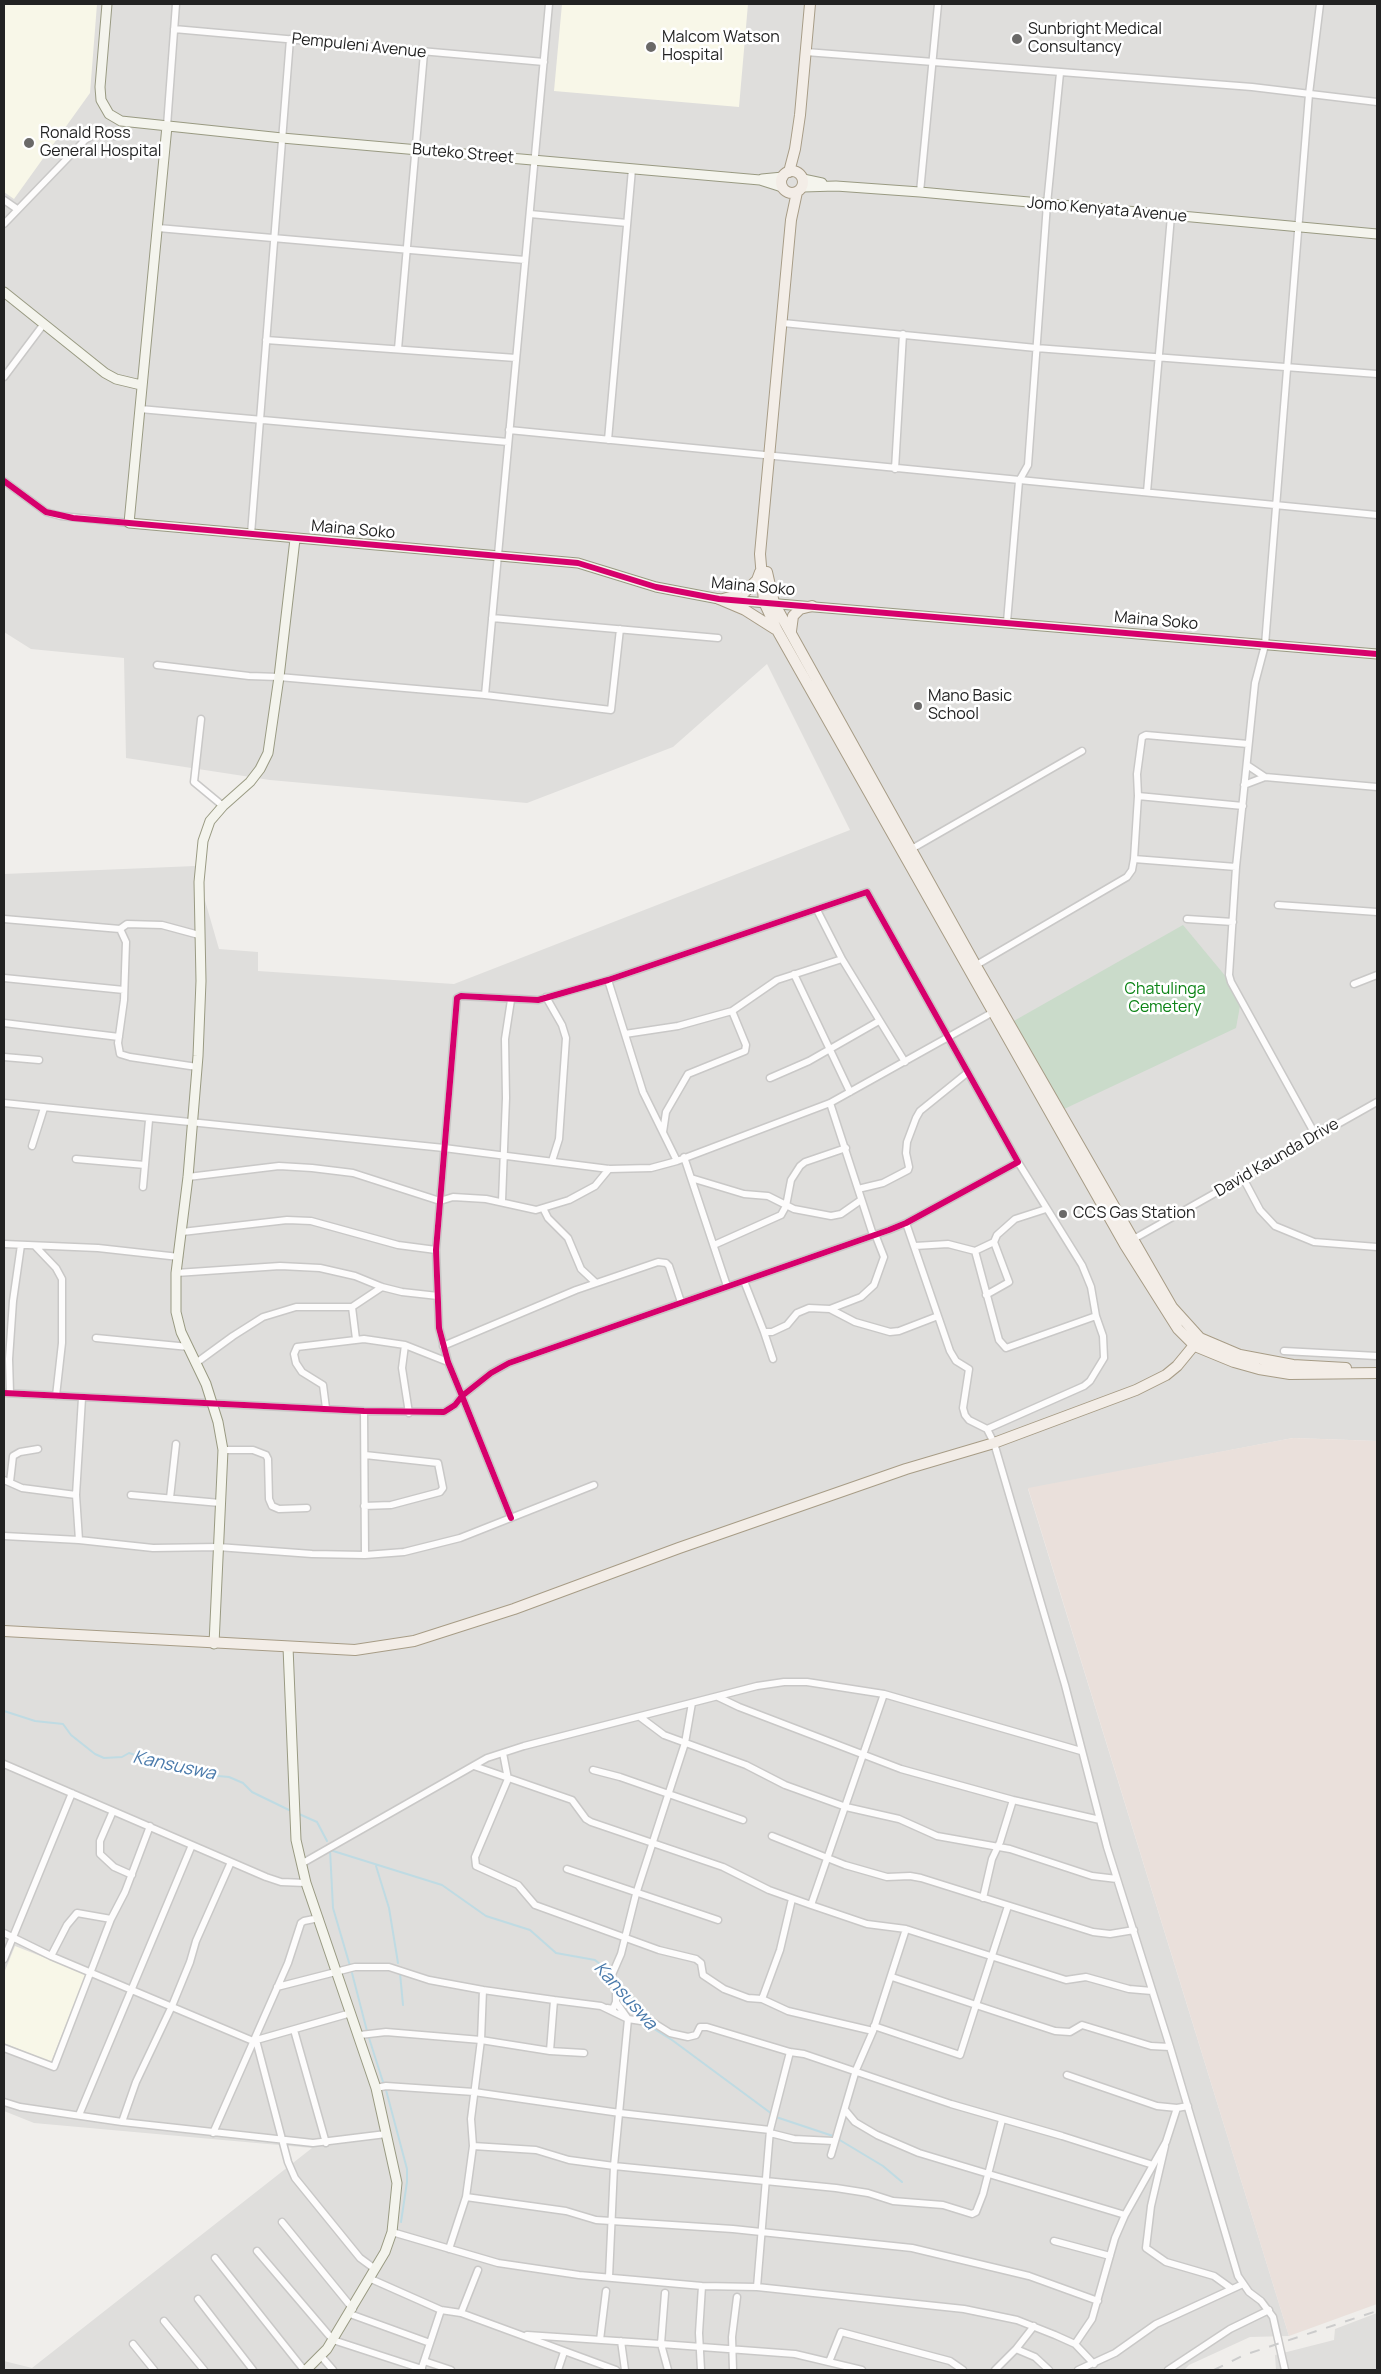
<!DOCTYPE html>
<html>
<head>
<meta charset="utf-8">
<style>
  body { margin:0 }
  #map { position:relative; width:1381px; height:2374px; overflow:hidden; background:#f0eeeb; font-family:Manrope,sans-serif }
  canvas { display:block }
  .frame { position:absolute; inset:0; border:5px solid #222; pointer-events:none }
</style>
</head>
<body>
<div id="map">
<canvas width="1381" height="2374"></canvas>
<div class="frame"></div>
</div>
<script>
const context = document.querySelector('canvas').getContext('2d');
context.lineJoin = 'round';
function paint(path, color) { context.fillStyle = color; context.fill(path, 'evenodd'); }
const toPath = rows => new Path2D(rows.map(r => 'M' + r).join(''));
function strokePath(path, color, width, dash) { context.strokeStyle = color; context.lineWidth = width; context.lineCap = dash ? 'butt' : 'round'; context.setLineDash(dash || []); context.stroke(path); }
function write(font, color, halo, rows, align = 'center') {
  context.font = font + ' Manrope,sans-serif'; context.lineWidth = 5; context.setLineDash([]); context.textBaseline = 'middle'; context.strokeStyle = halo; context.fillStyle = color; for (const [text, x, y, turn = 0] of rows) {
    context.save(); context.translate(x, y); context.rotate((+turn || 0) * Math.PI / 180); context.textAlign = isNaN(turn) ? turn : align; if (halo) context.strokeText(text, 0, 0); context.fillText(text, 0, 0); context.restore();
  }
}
paint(toPath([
  [4,4,1377,4,1377,1441,1293,1438,1028,1489,1289,2336,1250,2337,1189,2365,1184,2370,4,2370,4,2361,32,2368,312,2148,34,2123,4,2111,4,874,195,866,219,949,258,952,258,971,454,984,850,830,767,664,673,747,527,803,270,780,126,758,124,658,31,649,4,632],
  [1377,2313,1377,2370,1276,2370,1275,2355,1334,2340,1335,2329]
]), '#dfdedc');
paint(toPath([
  [4,4,97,4,90,93,14,199,4,192],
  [562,4,748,4,739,107,554,91],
  [15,1946,86,1974,51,2062,4,2043,4,1973]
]), '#f8f7e8');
paint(toPath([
  [1293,1438,1377,1441,1377,2304,1289,2336,1028,1488]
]), '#eae0db');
paint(toPath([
  [1183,925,1227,978,1240,1006,1236,1028,1062,1110,1012,1022]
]), '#cadbca');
strokePath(toPath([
  [4,1711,35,1721,63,1724,71,1735,95,1754,104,1758,122,1757,129,1753,168,1765,181,1766,196,1774,229,1777,243,1783,252,1792,289,1810],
  [299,1814,317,1822,327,1841],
  [376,1866,389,1908,398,1963],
  [350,1966,333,1908,330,1850,442,1885,486,1916,530,1930,556,1953,595,1960,611,1973],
  [352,1973,367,2031],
  [400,1973,403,2005],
  [614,1977,636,2002,644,2019],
  [646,2024,672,2040,772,2114],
  [369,2038,383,2082],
  [386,2090,407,2169,407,2182,401,2222],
  [776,2117,833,2136,883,2166,902,2182]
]), '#bfdbe3', 2);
const street = toPath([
  [174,29,544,62],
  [806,52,1252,87,1377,102],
  [167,126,176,4],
  [920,192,938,4],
  [4,200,17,209],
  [530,214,627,223],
  [4,224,85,140,98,132,115,136],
  [158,228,525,260],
  [783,323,1036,348,1377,374],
  [266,340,516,358],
  [398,349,424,53],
  [4,377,43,325],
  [140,409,508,442],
  [509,430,1377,515],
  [608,440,632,169],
  [895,469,903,334],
  [4,481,46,512,61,516,129,523],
  [1147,492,1171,216],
  [251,534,290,39],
  [492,618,718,638],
  [1007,622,1019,481,1028,465,1047,204,1060,73],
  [157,665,249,676,279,677,485,695,611,710,620,629],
  [485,695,549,4],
  [201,719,194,782,223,806],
  [1247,765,1265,777],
  [1244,785,1265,777,1377,787],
  [1138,796,1243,806],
  [908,851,1082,751],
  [1134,859,1236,867],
  [1278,905,1377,912],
  [4,919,120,929,126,942,124,1000,118,1043,120,1054,130,1057,197,1067],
  [1187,919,1233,922],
  [120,929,127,924,162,925,199,935],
  [842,959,905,1062],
  [973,967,1127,877,1132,870,1134,859,1138,796,1137,774,1142,737,1146,735,1248,744],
  [794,974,850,1092],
  [4,978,124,990],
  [608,980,643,1092,677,1161],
  [1354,984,1377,975],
  [546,997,562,1025,566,1038,559,1139,552,1161],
  [4,1023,119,1037],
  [625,1034,678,1026,732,1011,777,980,842,959,817,910],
  [4,1057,39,1060],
  [770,1078,809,1061,879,1021],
  [4,1103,444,1148,609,1169,651,1168,677,1161,830,1103,995,1011],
  [830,1103,873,1235],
  [663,1132,666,1112,688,1074,745,1051,746,1045,732,1011],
  [1316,1136,1231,982,1229,975,1236,867,1255,683,1265,645,1309,94,1320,4],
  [32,1146,44,1108],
  [684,1157,727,1286],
  [76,1159,145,1165],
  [188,1177,279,1166,312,1168,353,1173,440,1201,453,1197,486,1199,536,1210,569,1200,595,1186,609,1169],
  [691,1178,744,1194,768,1196,794,1209,831,1216,841,1214,861,1200],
  [1243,1178,1260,1210,1275,1226,1314,1242,1377,1247],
  [143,1187,149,1120],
  [858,1189,883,1183,908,1170,909,1167,906,1153,907,1142,916,1118,920,1111,967,1073],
  [502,1201,506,1098,505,1039,511,1000],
  [544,1210,548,1218,568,1238,581,1269,596,1283],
  [906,1223,950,1351,956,1361,969,1369,963,1408,965,1415,969,1420,987,1429,994,1443,1065,1685,1107,1847,1170,2047,1238,2276,1249,2292,1261,2301,1273,2317,1285,2370],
  [182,1232,287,1220,311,1221,398,1245,436,1250],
  [1130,1241,1377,1102],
  [4,1244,98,1248,179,1257],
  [714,1245,781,1215,786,1206,791,1180,800,1166,805,1162,846,1148],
  [35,1246,56,1268,62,1279,62,1343,56,1396],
  [915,1246,948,1244,975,1251,994,1242],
  [975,1251,999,1340,1006,1348,1096,1316],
  [176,1273,280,1266,320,1268,355,1276,382,1287,402,1292,438,1296],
  [744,1281,764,1332,772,1332,787,1325,797,1313,809,1308,830,1309,855,1322,890,1332,899,1331,938,1316],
  [986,1295,1009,1282,994,1242,997,1235,1015,1219,1046,1209],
  [352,1307,356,1339],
  [830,1309,861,1297,874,1285,884,1257,875,1234],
  [764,1332,773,1359],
  [96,1338,189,1347],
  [405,1345,402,1368,409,1413],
  [443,1346,576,1290,658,1262,666,1263,669,1266,681,1302],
  [1284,1351,1377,1356],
  [196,1363,233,1336,263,1317,296,1307,352,1307,382,1287],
  [4,1393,364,1411,444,1412,455,1405,462,1396,491,1373,509,1363,889,1230,906,1223,1018,1162,867,892,608,980,538,1000,461,996,457,998,436,1250,439,1328,448,1362,462,1396,511,1518],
  [10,1393,9,1359,13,1301,21,1245],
  [326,1408,323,1385,302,1372,296,1363,294,1354,297,1347,364,1339,405,1345,448,1362],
  [987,1429,1084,1386,1090,1381,1104,1358,1103,1336,1096,1316,1091,1287,1082,1265,1018,1162],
  [223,1450,253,1450,266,1455,268,1459,269,1499,272,1506,279,1509,307,1508],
  [4,1480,22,1488,76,1495],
  [10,1482,13,1456,20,1452,38,1449],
  [131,1495,220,1503],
  [170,1498,176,1444],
  [364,1506,391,1505,440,1492,443,1488,438,1463,365,1455],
  [4,1536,79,1540,153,1548,218,1547,312,1554,365,1555,364,1411],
  [79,1540,76,1495,82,1398],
  [365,1555,404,1552,460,1538,594,1485],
  [718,1697,739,1707,901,1769,1013,1800,1100,1820],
  [640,1717,664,1735,746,1765,785,1785,846,1807,899,1819,937,1836,1010,1849,1092,1876,1117,1879],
  [503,1753,508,1779,475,1857,476,1866,518,1885,535,1905,659,1950,696,1959,701,1963,703,1975,724,1989,748,1998,762,1999,788,2011,873,2031],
  [4,1764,266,1877,281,1882,306,1883],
  [474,1766,572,1800,586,1819,591,1822,723,1867,769,1890,811,1905,884,1694],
  [593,1770,620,1777,743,1820],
  [113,1811,100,1841,100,1854,114,1867,132,1875],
  [772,1836,845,1865,887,1877,910,1876,921,1878,1093,1932,1110,1934,1134,1930],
  [301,1864,487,1758,524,1746,757,1686,784,1682,807,1682,884,1694,1081,1751],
  [567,1869,718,1920],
  [983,1898,992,1859,1000,1842,1013,1800],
  [811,1905,867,1924,906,1929,1066,1980,1086,1977,1129,1989,1152,1991],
  [1008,1906,976,2005,1055,2031,1070,2032,1082,2025,1151,2046,1170,2047],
  [4,1933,51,1956,253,2041,351,2013],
  [51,1956,67,1925,77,1913,111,1919],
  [4,1959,72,1793],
  [277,1987,355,1967,389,1967,429,1980,483,1990,481,2040,471,2119,473,2146,466,2197,449,2249],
  [483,1990,554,2000,550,2051],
  [762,1999,780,1950,792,1899],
  [554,2000,601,2006,628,2019,654,2023,670,2033,688,2037,696,2035,700,2027,707,2027,790,2052,804,2054,951,2104,1062,2136,1153,2165],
  [607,2008,613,2009,616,2002,616,1990,611,1977,621,1954,636,1894,685,1743,692,1703],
  [874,2026,960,2055,976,2005,892,1977],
  [294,2030,326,2143],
  [360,2035,386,2032,481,2040,550,2051,584,2053],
  [256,2040,288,2162,295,2178,360,2258,375,2269],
  [4,2048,54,2067,111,1919,125,1892,150,1826],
  [1067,2075,1157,2106,1177,2108],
  [376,2088,386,2086,474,2092,620,2113,770,2130],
  [4,2102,20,2107,122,2122,313,2143,386,2134],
  [845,2110,855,2122,877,2135,919,2153,1125,2215],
  [79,2115,192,1845],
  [122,2122,136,2082,172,2006,190,1962,196,1941,231,1862],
  [213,2133,288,1963,301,1923,304,1921,319,1918],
  [770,2133,794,2139,833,2141],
  [473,2146,536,2150,569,2160,614,2166,836,2188,868,2193,893,2201,943,2205,972,2214,976,2212,983,2194,1002,2120],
  [1165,2146,1151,2206,1146,2248,1166,2262,1214,2276,1232,2289],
  [831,2155,856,2070,873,2031,906,1929],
  [466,2197,566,2211,596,2220,733,2229,912,2248,1029,2276,1098,2301],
  [282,2222,353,2309],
  [392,2232,498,2263,579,2275,702,2286,757,2287,964,2309,1017,2320,1055,2335,1075,2344,1094,2364],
  [1054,2241,1110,2256],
  [257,2251,333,2340,422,2369],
  [215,2258,304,2370],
  [609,2277,614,2166,628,2019,616,2002],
  [371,2279,441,2310,461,2313,616,2370],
  [757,2287,770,2130,790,2052],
  [665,2293,661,2344,795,2354,862,2370],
  [198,2299,253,2370],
  [461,2313,478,2270],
  [350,2314,430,2343],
  [164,2321,204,2370],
  [527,2335,661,2344,668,2370],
  [600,2340,606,2291],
  [621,2341,625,2370],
  [133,2344,154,2370],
  [1075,2344,1092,2319,1115,2238,1125,2215,1166,2142,1177,2108,1188,2106],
  [1016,2349,1035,2357,1049,2370],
  [321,2356,333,2370],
  [424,2361,451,2370],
  [829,2362,841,2332,950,2361,963,2370],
  [421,2370,441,2310],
  [558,2370,564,2352],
  [701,2370,699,2333,702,2286],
  [733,2370,732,2337,737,2297],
  [995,2370,1016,2349,1034,2326],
  [1078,2370,1115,2353,1156,2324,1243,2284],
  [1168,2370,1230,2329,1269,2310]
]);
const secondary = toPath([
  [107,4,100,87,101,100,109,114,121,121,282,138,760,180,782,187],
  [167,126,129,523,578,563,656,587,719,599,1377,654],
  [762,179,783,177],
  [803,179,822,183],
  [803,187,836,186,920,192,1377,234],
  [4,292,105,373,116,379,141,385],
  [214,1644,223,1450,218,1422,206,1384,181,1332,176,1312,176,1273,188,1177,198,1056,201,981,199,882,203,841,210,821,223,806,250,782,260,769,268,753,279,677,295,539],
  [288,1647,296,1840,306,1883,376,2088,397,2183,392,2232,385,2252,327,2349,306,2370]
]);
const primary = toPath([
  '781 182a11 11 0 1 1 22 0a11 11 0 1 1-22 0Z',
  [789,172,795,149,800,115,810,4],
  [797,192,791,220,760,554,764,602,777,630,1125,1245,1178,1329,1195,1346,1234,1362,1259,1369,1290,1374,1377,1373],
  [767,572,774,603,976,966,1172,1307,1200,1338,1240,1355,1293,1365,1346,1368],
  [719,599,745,610,775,629],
  [723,599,744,593,757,580,760,572],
  [791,631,793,616,800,609,812,606],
  [4,1631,355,1650,414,1641,514,1609,679,1548,906,1469,994,1443,1136,1390,1166,1375,1177,1366,1200,1338]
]);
strokePath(street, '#c9c8c7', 9);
strokePath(secondary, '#999a82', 11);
strokePath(primary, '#a79c86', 12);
strokePath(street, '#fdfcfc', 6);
strokePath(secondary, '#f4f4ed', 9);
strokePath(primary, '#f3ede7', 10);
strokePath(toPath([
  [1214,2370,1244,2355,1377,2311]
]), '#ccc', 2, [10, 10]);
strokePath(toPath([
  [4,481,46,512,73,518,578,563,656,587,719,599,1377,654],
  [4,1393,364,1411,444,1412,455,1405,462,1396,491,1373,509,1363,889,1230,906,1223,1018,1162,867,892,608,980,538,1000,461,996,457,998,436,1250,439,1328,448,1362,462,1396,511,1518]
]), '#d6006c', 6);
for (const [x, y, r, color] of [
  [1017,39,6,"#6a6968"],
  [651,47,6,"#6a6968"],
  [29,143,6,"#6a6968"],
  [918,706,5,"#6a6968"],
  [1063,1214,5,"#6a6968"]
]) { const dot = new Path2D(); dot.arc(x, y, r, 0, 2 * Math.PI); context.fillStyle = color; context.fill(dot); strokePath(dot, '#fff', 2); }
write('16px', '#222', '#fff', [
  ["Sunbright Medical",1028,30],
  ["Consultancy",1028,48],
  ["Malcom Watson",662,38],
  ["Hospital",662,56],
  ["Ronald Ross",40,134],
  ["General Hospital",40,152],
  ["Mano Basic",928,697],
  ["School",928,715],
  ["CCS Gas Station",1073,1214]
], 'left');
write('16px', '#222', '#fff', [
  ["Pempuleni Avenue",359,46,6],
  ["Buteko Street",463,154,5],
  ["Jomo Kenyata Avenue",1107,210,5],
  ["Maina Soko",353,530,5],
  ["Maina Soko",753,587,5],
  ["Maina Soko",1156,621,5],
  ["David Kaunda Drive",1277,1158,-30]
]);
write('16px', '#0c8416', '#fff', [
  ["Chatulinga",1165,990],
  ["Cemetery",1165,1008]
]);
write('italic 18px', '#4a7aab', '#fff', [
  ["Kansuswa",174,1766,12],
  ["Kansuswa",625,1996,48]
]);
</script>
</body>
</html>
